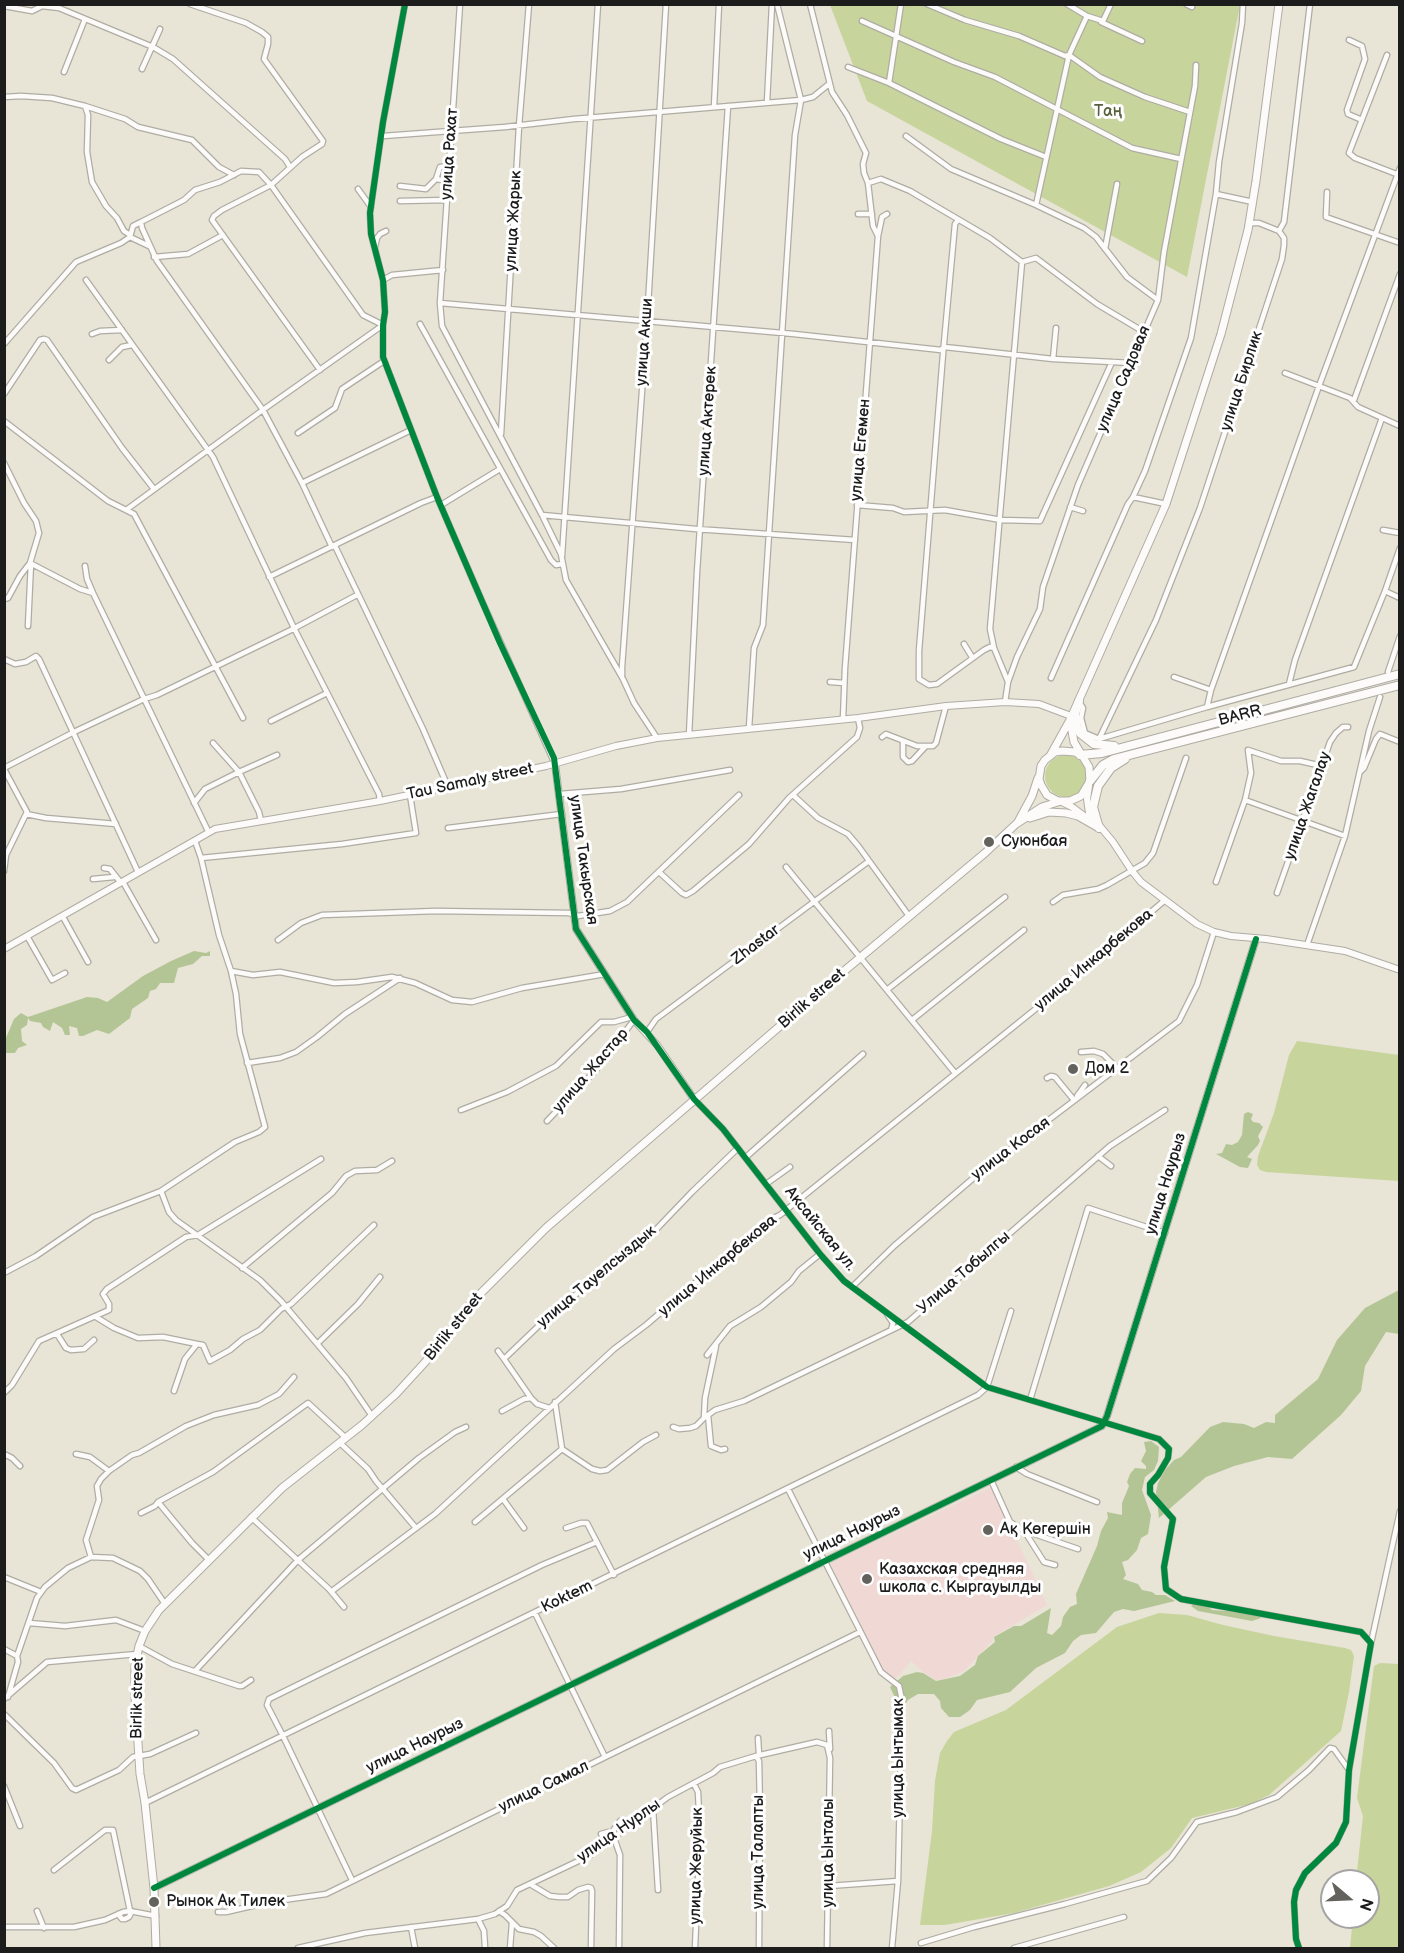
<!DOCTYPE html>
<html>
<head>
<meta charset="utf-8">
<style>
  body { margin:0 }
  #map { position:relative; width:1404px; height:1953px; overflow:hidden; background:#e8e4d6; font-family:"Balsamiq Sans",sans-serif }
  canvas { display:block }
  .frame { position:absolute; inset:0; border:6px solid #1c1c1c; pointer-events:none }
  .north { position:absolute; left:1320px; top:1869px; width:60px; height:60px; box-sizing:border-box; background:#fff; border:2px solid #a4a4a4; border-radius:50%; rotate:109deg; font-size:16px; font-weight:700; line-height:24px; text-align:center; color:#1c1c1c }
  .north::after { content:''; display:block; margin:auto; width:21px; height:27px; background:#63625d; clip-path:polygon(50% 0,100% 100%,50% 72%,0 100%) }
</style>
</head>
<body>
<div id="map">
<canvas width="1404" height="1953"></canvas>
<div class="frame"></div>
<div class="north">N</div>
</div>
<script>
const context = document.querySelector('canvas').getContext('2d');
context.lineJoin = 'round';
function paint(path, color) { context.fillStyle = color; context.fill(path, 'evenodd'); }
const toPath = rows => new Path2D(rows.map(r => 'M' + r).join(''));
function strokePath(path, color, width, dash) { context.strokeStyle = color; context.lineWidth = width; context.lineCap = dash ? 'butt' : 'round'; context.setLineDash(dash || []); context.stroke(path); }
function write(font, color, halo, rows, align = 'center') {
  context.font = font + ' "Balsamiq Sans",sans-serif'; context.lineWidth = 6; context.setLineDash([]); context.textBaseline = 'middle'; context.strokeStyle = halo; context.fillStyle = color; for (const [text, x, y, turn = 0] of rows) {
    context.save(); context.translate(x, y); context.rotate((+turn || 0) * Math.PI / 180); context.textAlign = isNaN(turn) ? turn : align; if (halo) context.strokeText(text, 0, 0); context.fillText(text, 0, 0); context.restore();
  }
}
paint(toPath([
  [992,1487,1047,1605,993,1637,992,1641,964,1671,945,1679,936,1680,922,1671,911,1661,890,1685,830,1563]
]), '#f0d8d5');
paint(toPath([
  [830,5,1240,5,1187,277,867,101],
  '1045 776a21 21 0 1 1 42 0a21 21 0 1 1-42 0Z',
  [1297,1041,1399,1055,1399,1181,1266,1172,1260,1170,1257,1165,1258,1156,1274,1113,1289,1055],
  [1159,1613,1187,1615,1223,1625,1274,1636,1345,1648,1351,1650,1354,1656,1349,1692,1341,1731,1269,1795,1250,1804,1192,1818,1171,1848,1141,1872,1109,1886,1014,1913,945,1925,920,1925,932,1831,935,1781,940,1753,947,1741,954,1732,1006,1710,1117,1627],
  [1380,1663,1399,1664,1399,1948,1350,1948,1353,1917,1368,1917,1368,1881,1356,1881,1363,1816,1357,1798,1374,1666]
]), '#c7d49c');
paint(toPath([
  [194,951,206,953,210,951,210,956,202,956,193,964,178,968,174,983,160,983,156,989,150,991,148,998,132,1009,130,1018,109,1034,97,1030,83,1036,79,1036,77,1028,69,1026,70,1035,65,1035,62,1028,53,1022,50,1031,43,1027,41,1023,30,1021,28,1018,27,1025,21,1029,22,1041,27,1045,18,1048,15,1053,5,1053,5,1040,14,1019,21,1013,28,1017,87,997,98,998,107,1002,143,976,171,961],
  [1248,1112,1253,1114,1251,1119,1253,1122,1259,1123,1263,1127,1258,1136,1260,1141,1258,1145,1247,1157,1252,1159,1248,1168,1240,1167,1216,1154,1222,1153,1226,1144,1232,1145,1238,1142,1242,1135,1244,1114],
  [1399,1290,1399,1334,1386,1332,1365,1366,1361,1391,1341,1415,1292,1459,1268,1457,1234,1466,1206,1477,1159,1518,1156,1492,1158,1483,1165,1470,1174,1460,1181,1457,1210,1427,1223,1422,1244,1424,1254,1428,1266,1422,1275,1423,1275,1415,1318,1379,1337,1340,1365,1308],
  [1151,1441,1159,1447,1158,1461,1154,1470,1145,1477,1142,1490,1151,1515,1148,1534,1141,1538,1137,1550,1128,1560,1122,1562,1126,1575,1123,1579,1138,1584,1142,1590,1152,1592,1156,1595,1165,1595,1175,1601,1134,1611,1123,1609,1114,1612,1096,1633,1081,1635,1073,1641,1065,1653,1036,1668,1010,1692,977,1700,970,1710,960,1717,949,1717,941,1708,940,1701,934,1694,918,1694,908,1700,903,1707,897,1702,890,1687,903,1676,917,1672,923,1673,936,1681,960,1676,975,1665,978,1656,995,1642,994,1637,1014,1626,1021,1626,1051,1608,1047,1633,1052,1635,1061,1626,1063,1617,1070,1607,1077,1604,1076,1594,1097,1546,1101,1531,1108,1518,1107,1512,1122,1515,1122,1503,1129,1486,1127,1482,1130,1474,1135,1468,1146,1469,1146,1466,1141,1461,1146,1451,1144,1442],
  [1200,1599,1212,1610,1226,1611,1236,1606,1252,1609,1261,1618,1252,1621,1198,1611,1191,1606]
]), '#b4c595');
const street = toPath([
  [190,4,246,23,262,32,268,37,268,44,264,59,323,141,322,144,302,157,271,185,222,210,214,216,212,220,320,370],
  [405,4,383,122,370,213,371,234,383,280,385,312,383,325,383,357,437,497,481,599,555,764],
  [460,4,440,303,442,326,542,515,561,554,566,580,623,679,634,703,657,738],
  [810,4,832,92,847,115,866,153,863,164,864,173,868,183,873,226,878,236,845,668,843,719],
  [901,4,889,83,1001,139,1046,157],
  [927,4,965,20,1019,36,1065,56,1069,55,1036,205],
  [1067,4,1087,16],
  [1111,4,1103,21,1087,16,1069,55,1100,77,1145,97,1190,112],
  [1186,4,1192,7],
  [4,6,32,11,42,6,59,8,153,47,173,59,285,159,290,167],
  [862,21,954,62,995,77,1132,148,1181,159],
  [1101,22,1142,41],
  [1349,40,1362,46,1365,59,1347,110,1348,114,1362,120],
  [1387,55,1349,153,1355,158,1399,175],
  [848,67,889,83],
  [142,69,160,29],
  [64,72,85,19],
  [4,97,21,96,52,98,85,106,88,115,87,152,92,182,106,206,117,218,124,231,130,235],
  [767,102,772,4],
  [85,106,125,119,138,127,192,140,219,167,234,175],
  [714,107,719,4],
  [383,136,505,127,574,119,801,100,813,97,829,84],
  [906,136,951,169,1036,205,1084,228,1096,237,1127,277,1158,300],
  [436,179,440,167,449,166],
  [868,183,881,179,910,191,990,238,1022,262],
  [400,186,426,189,436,179,448,181],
  [358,189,371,207],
  [1327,192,1326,217,1400,243],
  [1216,194,1253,202],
  [400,201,447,200],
  [858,214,872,214],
  [958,220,955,224,943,354,919,651,919,679,929,685,937,684,984,650,990,647,994,648],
  [1249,223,1259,223,1279,231],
  [878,236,882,217,887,214],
  [130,237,149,246],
  [375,247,377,238,380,234,386,231],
  [1105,249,1117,184],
  [154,257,188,254,223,235],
  [1022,262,1036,258,1097,304,1144,332],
  [86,280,213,457,294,628,379,794,380,801],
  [383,280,392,275,443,270],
  [440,303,794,334,941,350,944,347,954,348,1053,359,1132,363],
  [420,324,551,560,556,565,562,564],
  [92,334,100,331,122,330],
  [4,344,76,262,121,243,130,237,133,226,141,222],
  [1053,359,1056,328],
  [109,360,122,347,132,345],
  [1285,373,1350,398,1358,407,1400,426],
  [4,394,40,340,44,339,47,340,122,448,154,489],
  [1354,400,1400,274],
  [4,421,108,501,134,514,243,718],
  [298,433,335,408,342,389,384,361],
  [501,434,519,126,529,4],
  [4,463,24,503,36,521,39,533,30,563,20,576,8,598,4,599],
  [302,483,411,430],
  [1166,504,1133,497,1145,471,1191,338,1216,194,1219,162,1242,23,1243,4],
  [441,505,500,469],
  [857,505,893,508,904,512,945,510,1001,520,1040,521,1112,362],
  [1070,507,1083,511],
  [126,510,260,412,383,325],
  [542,515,696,529,855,540],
  [1383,530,1400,533],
  [335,546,423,729,448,787],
  [332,547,302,483,263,410,157,261,142,228,141,222,184,200,195,190,220,182,241,171,259,172,271,185,363,315,383,325],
  [562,556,598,4],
  [30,563,80,589,93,593],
  [85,566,87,579,93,593,208,831],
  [269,577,421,503,437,497],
  [1385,591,1400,598],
  [28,626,31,563],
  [964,644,972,657],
  [4,659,15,664,26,662,36,656,39,659,138,872],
  [1388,672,1400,636],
  [622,676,622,667,647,322,666,4],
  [1174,677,1211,690],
  [1051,678,1128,504,1133,497],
  [830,682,844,683],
  [1008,682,1017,657,1040,609,1043,587,1078,485,1158,300,1164,252,1195,86,1196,65],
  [1289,684,1295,660,1382,418],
  [1005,702,1008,682,994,648,990,629,1022,262],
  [1079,702,1083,708,1081,718,1085,733,1099,739,1207,707,1354,667,1385,591,1400,548],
  [1207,707,1211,690,1319,386,1400,168],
  [271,721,327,693],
  [749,728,754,648,763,625,795,135,801,100,777,4],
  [689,735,697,572,728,106],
  [882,737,886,734,917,746,933,746,936,743,946,706],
  [1099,739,1156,620,1200,508,1282,259,1284,245,1284,238,1279,231,1284,222,1310,4],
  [903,742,903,757,908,762,912,761,925,747],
  [213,743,239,772,277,755],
  [4,768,74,732,144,699,157,695,291,630,357,595],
  [4,769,27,812,6,855,4,871],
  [1361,771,1364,768,1376,739,1380,734,1400,742],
  [560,794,621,789,730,770],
  [793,795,818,818,848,834,859,847,909,916],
  [1245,800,1345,836],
  [194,803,205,789,239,772,259,812,261,821],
  [26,814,46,818,116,824],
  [448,828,562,814],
  [201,858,342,844,416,833,410,795],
  [786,867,955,1073],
  [104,868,110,869,121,883],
  [659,872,682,893,686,895,693,891,749,844,789,798,857,737,860,728,858,718],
  [93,879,114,877],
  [123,882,156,940],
  [1216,882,1245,800,1251,773,1248,750,1281,761,1300,761,1322,766],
  [1277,893,1330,742,1336,733,1343,727,1348,727],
  [1053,902,1063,895,1098,889,1107,885,1145,863,1153,853,1186,758],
  [63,917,88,962],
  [27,936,52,980,65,973],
  [278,940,301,923,322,915,436,911,569,913,578,916,610,911,627,902,739,795],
  [1307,945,1345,836,1369,731,1380,697],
  [231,971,253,975,280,972,334,983,357,982,392,977,415,983,452,1000,472,1002,522,988,605,974],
  [888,989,1005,897],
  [912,1020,1024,930],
  [647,1032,656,1019,869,861],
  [1081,1052,1094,1051,1103,1054,1112,1063,1114,1069],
  [247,1063,280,1058,296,1052,317,1037,345,1014,400,978],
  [1047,1078,1051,1076,1055,1077,1074,1100],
  [1077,1096,1085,1085],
  [694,1099,723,1129,820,1254,844,1281,987,1387,1159,1439,1169,1449,1168,1458,1158,1475,1150,1484,1150,1493,1173,1519,1164,1567,1166,1589,1181,1599,1361,1632,1371,1643,1349,1770,1346,1822,1336,1843,1305,1873,1296,1890,1294,1902,1296,1939,1299,1948],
  [461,1110,507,1092,556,1066,601,1022,614,1022,632,1017],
  [547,1121,596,1070,634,1020],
  [1098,1156,1111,1166],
  [746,1157,863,1054],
  [766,1184,790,1167],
  [161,1191,169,1212,176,1220,260,1280,281,1301,346,1378,372,1416],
  [242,1268,332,1193,346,1176,355,1171,377,1170,392,1161],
  [4,1273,36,1256,93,1217,161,1191,235,1142,259,1132,265,1127,240,1034,236,994,231,971,219,935,201,858,195,841],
  [852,1287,894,1246,984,1169,1179,1021,1197,985,1214,932],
  [887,1314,893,1323,891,1330],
  [96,1317,114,1328,138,1338,163,1337,197,1344],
  [57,1334,66,1348,71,1350,84,1349,94,1340],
  [318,1343,358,1304,380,1277],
  [498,1351,504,1359],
  [707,1355,730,1326,761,1307,791,1282,799,1271,820,1254],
  [174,1391,185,1359,197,1344,203,1345,210,1361,230,1350,243,1339,260,1330,281,1309,291,1304,374,1225],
  [4,1393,12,1385,39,1341,109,1310,109,1304,103,1294,107,1289,186,1237,198,1235,321,1159],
  [1030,1400,1088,1208,1165,1233],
  [555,1402,562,1449,592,1469,600,1471,607,1470,643,1442,656,1435],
  [549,1408,537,1404,531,1398,504,1359,552,1313,646,1240,692,1192,738,1148],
  [502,1411,524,1399,531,1398],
  [708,1415,711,1446,721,1450,725,1449],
  [704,1418,715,1410,744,1401,908,1322,1110,1146,1165,1110],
  [673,1427,679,1429,690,1428,696,1426,704,1418,705,1398,716,1346],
  [340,1443,368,1469,376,1481,416,1528],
  [4,1454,12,1458,20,1466],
  [76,1454,90,1457,109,1471],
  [1016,1467,1027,1474,1097,1502],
  [991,1480,1010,1522,1023,1530,1078,1549],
  [788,1489,881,1672,899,1686,902,1700,898,1881,892,1948],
  [503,1499,524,1528],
  [141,1513,155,1506,158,1502],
  [251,1517,329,1589,344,1607],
  [475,1522,562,1449],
  [566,1528,581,1523,587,1523,614,1575],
  [1025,1532,1044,1562,1055,1565],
  [91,1557,86,1540,99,1500,97,1486,101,1479,109,1471,132,1455,139,1453,186,1426,214,1415,258,1405,279,1394,294,1377],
  [209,1560,192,1543,158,1502,213,1472,308,1403,346,1438],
  [4,1577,41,1592],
  [332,1591,435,1514,614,1349,646,1325,769,1220,780,1215,1043,1003,1164,901],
  [535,1613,605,1757],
  [29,1623,65,1626,116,1620,145,1631],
  [1371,1643,1400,1511],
  [139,1646,172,1664,239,1686,242,1686,251,1680],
  [4,1649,17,1656],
  [195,1671,298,1560,419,1458,455,1432,466,1427],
  [8,1697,18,1662,17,1656,37,1598,45,1587,68,1568,91,1557,113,1558,140,1571,148,1579,165,1604],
  [4,1699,47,1662,137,1654],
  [4,1714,54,1763,72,1788,76,1790,119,1770,133,1757,150,1754,196,1733],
  [829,1731,830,1749],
  [758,1738,759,1755],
  [756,1756,759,1761,760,1809,759,1948],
  [694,1784,698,1792,700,1834,695,1948],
  [4,1786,20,1826],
  [145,1803,978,1395,987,1387,1011,1311],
  [653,1808,658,1890],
  [601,1834,608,1832,612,1836],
  [54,1870,105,1830,113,1830,130,1911],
  [352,1880,283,1736,267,1705,269,1699,542,1565,597,1542],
  [530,1884,550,1896,559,1897,568,1897,578,1890,588,1887,591,1888,592,1891,591,1948],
  [829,1886,898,1881],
  [37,1911,44,1928],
  [499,1911,505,1915,519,1929,534,1932,541,1936,554,1948],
  [218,1912,226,1912,269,1902,326,1894,860,1632],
  [118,1914,122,1919,125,1919,129,1917,132,1911],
  [478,1919,484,1931,485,1948],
  [4,1927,74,1927,105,1920,123,1912,130,1911,156,1916],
  [411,1927,415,1948],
  [921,1943,974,1927,1065,1904,1147,1881,1171,1858,1197,1822,1237,1812,1277,1797,1309,1770,1330,1748,1334,1749,1349,1770],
  [298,1948,365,1933,478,1919,495,1914,507,1906,517,1890,589,1856,668,1797,713,1773,720,1767,756,1756,817,1742,827,1745,830,1758,827,1948],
  [510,1948,512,1923],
  [619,1948,620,1855,612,1832,620,1821],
  [1014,1948,1124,1917]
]);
const secondary = toPath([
  [555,764,576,929,634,1020,657,1045,694,1099],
  [1089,786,1087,799,1089,813,1113,842,1132,871,1141,882,1197,924,1214,932,1231,936,1266,939,1345,951,1400,970],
  [1062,802,1072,807,1088,819],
  [4,949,215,829,380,801,546,766,616,746,657,738,858,718,946,706,1005,702,1039,704,1071,716],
  [154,1888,1102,1426,1107,1416,1256,939]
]);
const primary = toPath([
  [1070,720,1074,742,1089,767,1090,781,1081,796,1070,801,1058,801,1047,795,1041,785,1039,779,1041,766,1045,760,1055,752,1062,751,1075,752,1080,755],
  [1050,756,1070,720,1166,504,1221,334,1248,230,1256,181,1279,4],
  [1030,818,1049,812,1066,813,1078,816,1099,828],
  [1018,822,1032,796,1038,778],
  [156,1948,154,1888,145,1803,140,1774,135,1696,135,1666,139,1646,145,1631,159,1610,282,1488,362,1425,396,1394,428,1359,472,1302,546,1228,831,982,985,853,1016,824,1042,807,1061,801]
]);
const highway = toPath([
  [1079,701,1075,714,1077,727,1080,733,1094,744,1114,746],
  [1080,755,1102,753,1400,674],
  [1090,781,1103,765,1114,759,1400,685],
  [1099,828,1093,807,1098,786,1111,768,1125,759]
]);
strokePath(street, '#afaca4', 7);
strokePath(secondary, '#afaca4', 8);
strokePath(primary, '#afaca4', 9);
strokePath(highway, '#afaca4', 10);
strokePath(street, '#fcfbf9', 4.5);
strokePath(secondary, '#fcfbf9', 6);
strokePath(primary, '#fcfbf9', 7);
strokePath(highway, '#fcfbf9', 8);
strokePath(toPath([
  [405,4,383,122,370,213,371,234,383,280,385,312,383,325,383,357,437,497,500,643,554,758,576,929,634,1020,647,1032,694,1099,723,1129,820,1254,844,1281,987,1387,1159,1439,1169,1449,1168,1458,1158,1475,1150,1484,1150,1493,1173,1519,1164,1567,1166,1589,1181,1599,1361,1632,1371,1643,1349,1770,1346,1822,1336,1843,1305,1873,1296,1890,1294,1902,1296,1939,1299,1948],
  [154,1888,1102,1426,1107,1416,1256,939]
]), '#00873e', 6);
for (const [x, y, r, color] of [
  [989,842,6,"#63625d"],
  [1073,1069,6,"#63625d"],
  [988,1530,6,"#63625d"],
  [867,1579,6,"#63625d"],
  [154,1902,6,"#63625d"]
]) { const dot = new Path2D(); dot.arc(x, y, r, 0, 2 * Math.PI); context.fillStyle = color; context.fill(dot); strokePath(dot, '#fff', 2); }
write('16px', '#56603c', '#fff', [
  ["Таң",1108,112]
]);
write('16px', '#1c1c1c', '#fff', [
  ["улица Рахат",450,154,-86],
  ["улица Жарык",514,221,-87],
  ["улица Акши",645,342,-86],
  ["улица Садовая",1124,379,-67],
  ["улица Бирлик",1242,381,-72],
  ["улица Актерек",708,421,-86],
  ["улица Егемен",861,450,-85],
  ["BARR",1240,716,-14],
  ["Tau Samaly street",470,782,-12],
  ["улица Жагалау",1308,806,-71],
  ["улица Такырская",583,860,82],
  ["Zhastar",756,945,-37],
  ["улица Инкарбекова",1094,960,-40],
  ["Birlik street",812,999,-41],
  ["улица Жастар",591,1071,-49],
  ["улица Косая",1011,1149,-37],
  ["улица Наурыз",1166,1184,-73],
  ["Аксайская ул.",820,1229,51],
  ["улица Инкарбекова",718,1266,-40],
  ["Улица Тобылгы",964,1273,-41],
  ["улица Тауелсыздык",597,1277,-40],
  ["Birlik street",454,1327,-51],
  ["улица Наурыз",852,1533,-26],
  ["Koktem",567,1597,-26],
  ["Birlik street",138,1698,-89],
  ["улица Наурыз",415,1746,-26],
  ["улица Ынтымак",899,1758,-90],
  ["улица Самал",544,1787,-26],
  ["улица Нурлы",619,1831,-35],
  ["улица Талапты",759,1852,-90],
  ["улица Ынталы",829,1853,-90],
  ["улица Жеруйык",697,1866,-89]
]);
write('16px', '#1c1c1c', '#fff', [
  ["Суюнбая",1001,842],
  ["Дом 2",1085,1069],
  ["Ақ Көгершін",1000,1530],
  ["Казахская средняя",879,1570],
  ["школа с. Кыргауылды",879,1588],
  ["Рынок Ак Тилек",166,1902]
], 'left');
</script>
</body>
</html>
